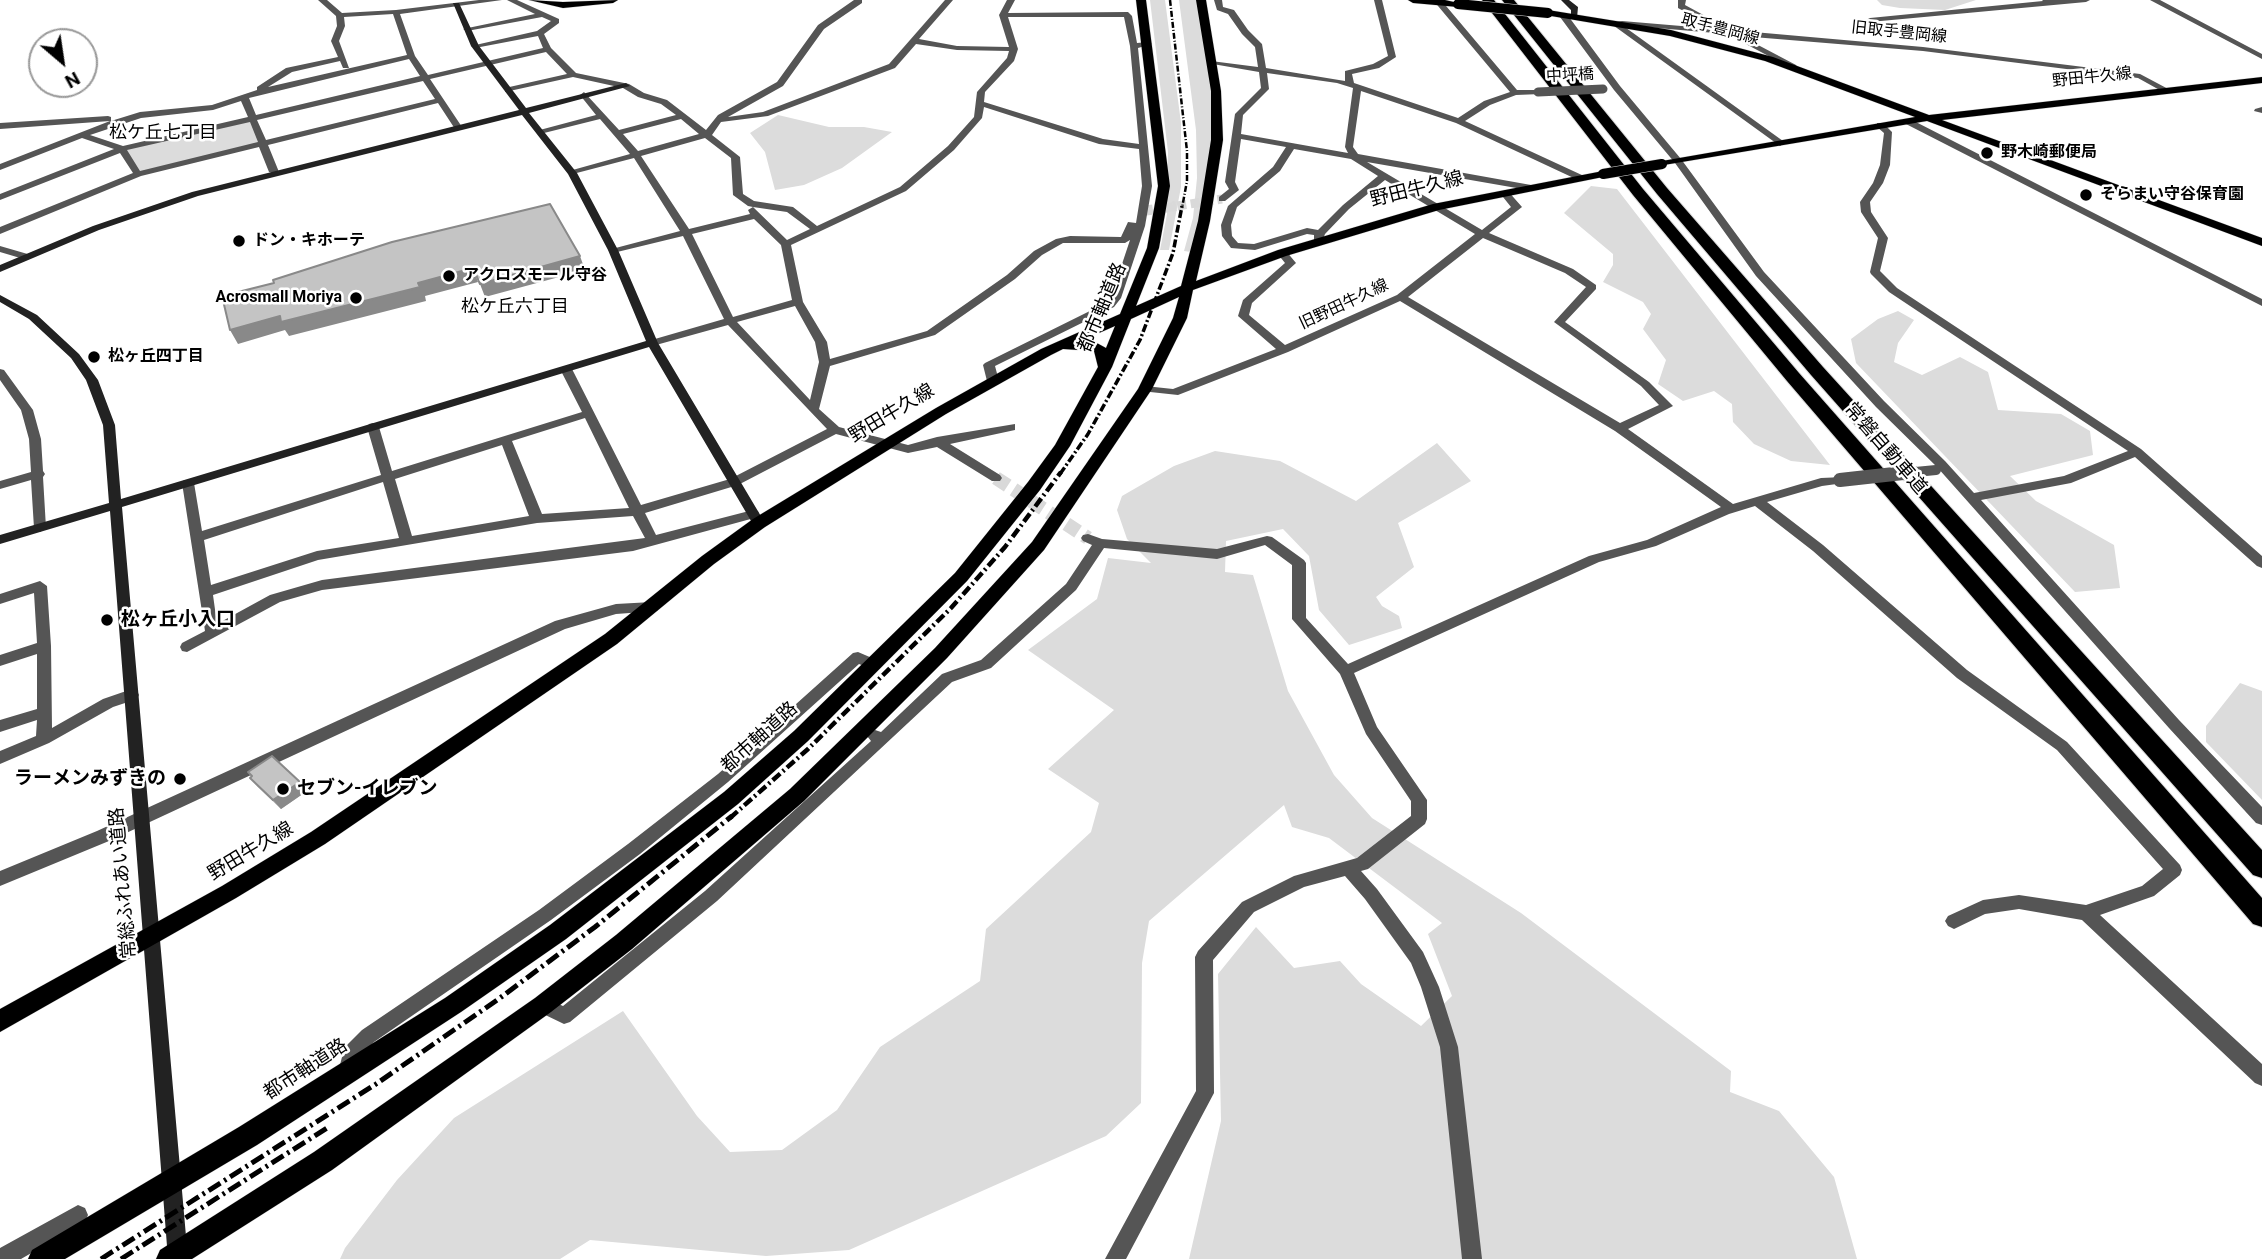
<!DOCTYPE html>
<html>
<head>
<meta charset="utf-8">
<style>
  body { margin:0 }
  #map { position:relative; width:2262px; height:1259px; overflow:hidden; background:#fff; font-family:Roboto,sans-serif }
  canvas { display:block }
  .north { position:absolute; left:28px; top:28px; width:70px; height:70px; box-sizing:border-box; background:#fff; border:2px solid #999; border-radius:50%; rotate:151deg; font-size:19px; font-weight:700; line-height:28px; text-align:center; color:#000 }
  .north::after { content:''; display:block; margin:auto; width:24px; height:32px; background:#000; clip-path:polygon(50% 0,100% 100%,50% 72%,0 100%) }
</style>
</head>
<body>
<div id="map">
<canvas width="2262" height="1259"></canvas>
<div class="north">N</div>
</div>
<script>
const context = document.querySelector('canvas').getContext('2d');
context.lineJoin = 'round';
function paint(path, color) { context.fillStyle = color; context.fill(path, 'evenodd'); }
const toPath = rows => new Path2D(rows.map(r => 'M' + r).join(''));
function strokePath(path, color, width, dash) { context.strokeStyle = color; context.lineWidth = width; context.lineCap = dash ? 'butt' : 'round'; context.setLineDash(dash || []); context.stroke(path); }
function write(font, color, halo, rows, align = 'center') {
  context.font = font + ' Roboto,"Noto Sans JP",sans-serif'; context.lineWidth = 5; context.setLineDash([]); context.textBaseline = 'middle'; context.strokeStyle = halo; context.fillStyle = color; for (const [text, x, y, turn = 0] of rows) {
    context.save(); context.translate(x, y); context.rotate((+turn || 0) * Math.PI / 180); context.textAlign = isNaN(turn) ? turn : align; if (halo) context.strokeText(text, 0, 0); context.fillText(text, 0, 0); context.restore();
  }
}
paint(toPath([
  [1150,0,1165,0,1181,123,1181,187,1169,250,1160,250,1167,214,1168,152],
  [1179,0,1199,0,1215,100,1209,182,1191,252,1184,251,1193,218,1197,178,1196,130],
  [1877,0,1976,0,1945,10,1900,8,1882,5],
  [778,115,829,127,864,127,892,132,842,168,804,185,775,190,765,152,750,133],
  [252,118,263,143,138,174,122,149],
  [1591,186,1617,189,1830,465,1791,461,1754,444,1733,422,1732,404,1714,391,1683,401,1658,384,1666,360,1643,329,1651,314,1643,302,1603,282,1613,265,1613,254,1564,213],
  [1898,311,1914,320,1898,343,1894,362,1922,375,1960,357,1988,372,1998,410,2061,414,2090,431,2093,455,2010,476,2036,501,2114,545,2120,588,2075,592,1856,363,1851,339,1878,319],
  [1437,443,1471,481,1398,523,1414,567,1376,597,1382,606,1399,616,1402,628,1349,645,1319,610,1309,556,1283,529,1226,541,1225,572,1253,575,1288,691,1334,775,1372,818,1521,913,1731,1071,1730,1092,1779,1111,1834,1177,1857,1259,1189,1259,1221,1121,1218,974,1256,927,1294,968,1340,961,1361,984,1421,1026,1452,996,1428,934,1442,923,1329,838,1292,827,1284,805,1149,921,1142,963,1141,1103,1106,1136,849,1250,766,1256,590,1240,560,1259,340,1259,345,1248,397,1180,454,1118,623,1011,697,1116,730,1152,782,1150,837,1110,880,1047,980,981,986,929,1091,832,1099,803,1048,769,1114,710,1028,650,1097,599,1108,558,1151,563,1127,539,1117,510,1122,496,1174,466,1215,451,1280,461,1356,501],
  [2240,683,2262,691,2262,800,2206,742,2206,726]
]), '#dcdcdc');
strokePath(toPath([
  [1164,208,1222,199]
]), '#d9d9d9', 9, [9, 4.5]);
strokePath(toPath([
  [1143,211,1176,206]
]), '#d9d9d9', 10, [10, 5]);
strokePath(toPath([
  [996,478,1088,538]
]), '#d9d9d9', 14, [14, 7]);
const primary = toPath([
  [529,0,563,2,618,0,613,3,563,8,529,0],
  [1136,0,1146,0,1170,186,1159,248,1136,306,1181,286,1198,221,1211,140,1211,91,1196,0,1206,0,1221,91,1223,140,1210,221,1196,281,1278,250,1433,204,1603,171,1609,174,1603,177,1439,210,1286,256,1193,290,1187,318,1152,389,1044,550,947,658,804,801,632,949,551,1012,332,1170,192,1259,156,1259,160,1250,314,1152,535,998,616,935,790,789,935,648,1032,542,1138,389,1173,318,1179,297,1131,319,1112,367,1070,446,1040,490,967,581,808,741,738,804,566,939,461,1012,257,1145,65,1259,28,1259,32,1250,239,1127,445,998,550,925,724,792,794,731,955,573,1028,482,1055,445,1098,367,1094,351,1063,349,1051,355,946,414,765,527,714,564,617,644,325,844,236,898,0,1032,0,1009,222,886,311,832,605,634,702,556,753,519,936,408,1041,349,1120,314,1147,248,1158,186,1136,0],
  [1115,326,1106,348,1095,342,1081,341,1115,326],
  [1408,0,1445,0,1463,4,1458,7,1413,3,1408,0],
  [1548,10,1671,30,1773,57,1929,115,2262,77,2262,83,1942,120,2262,238,2262,246,1927,121,1658,166,1658,162,1662,161,1915,117,1765,61,1670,36,1545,15,1545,11,1548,10]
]);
const highway = toPath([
  [1482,0,1494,0,1643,189,1799,373,2262,898,2262,927,2253,924,1787,381,1633,195,1482,0],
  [1502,0,1514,0,1667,188,1823,367,2262,850,2262,878,2253,875,1811,375,1657,194,1502,0]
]);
strokePath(primary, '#dbdbdb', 1);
strokePath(highway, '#dbdbdb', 2);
paint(toPath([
  [318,0,327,0,342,13,396,10,479,0,502,0,400,14,415,56,428,75,543,48,538,36,475,48,471,46,537,31,551,21,542,17,467,31,463,29,535,14,507,0,517,0,559,19,559,23,544,34,551,48,576,73,629,84,644,93,667,100,706,130,718,115,777,82,818,25,854,0,862,0,862,3,824,29,783,86,728,117,763,112,889,64,945,0,953,0,919,39,957,46,1009,47,999,15,1007,0,1015,0,1008,13,1128,12,1132,16,1137,43,1148,42,1152,44,1138,48,1152,186,1145,226,1121,298,1114,307,995,366,999,381,997,383,993,384,987,381,983,365,985,363,1106,303,1111,297,1134,228,1130,240,1125,243,1063,243,1042,255,1015,279,935,335,830,366,819,409,839,427,908,445,937,437,1015,424,1015,430,950,444,1000,475,1002,478,1000,481,992,481,937,447,908,453,836,434,738,485,645,513,656,535,753,510,758,511,759,514,758,517,633,551,322,590,280,602,187,652,182,651,180,647,182,643,205,631,182,483,184,480,192,480,194,483,202,531,381,475,367,427,369,424,373,423,379,427,392,471,582,412,560,369,566,366,572,369,641,505,730,479,827,429,728,325,656,345,648,345,648,341,724,319,683,236,613,253,608,250,680,231,634,158,569,175,569,171,630,154,600,119,540,134,536,131,596,115,580,95,584,92,619,130,676,115,661,104,638,97,623,88,573,77,505,92,505,88,567,74,546,52,430,79,462,127,461,129,455,129,438,103,268,145,279,172,277,174,269,172,259,147,141,176,0,234,0,227,133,173,120,153,0,200,0,194,114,149,82,138,0,170,0,164,110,121,0,129,0,123,108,116,111,117,111,121,140,112,212,105,257,90,257,87,286,68,338,57,331,41,337,26,336,16,318,0],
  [393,14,407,55,268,87,292,72,340,61,343,68,349,68,339,41,345,26,344,17,393,14],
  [1008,17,1124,17,1130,46,1139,144,1103,139,984,102,985,92,1014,61,1018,49,1008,17],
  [916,44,957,50,1009,51,1007,58,977,92,974,117,948,146,900,187,817,226,793,207,754,201,743,194,740,157,712,135,721,122,768,116,895,68,916,44],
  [409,59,420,76,256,115,249,98,409,59],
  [423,81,435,99,266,140,257,120,423,81],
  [241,101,248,117,123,146,90,135,141,118,213,110,241,101],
  [984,107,1099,144,1139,149,1142,186,1136,223,1128,222,1121,237,1070,236,1056,239,1034,251,1007,275,927,331,830,359,827,342,803,302,791,245,906,191,954,150,982,118,984,107],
  [681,119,699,134,638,151,623,134,681,119],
  [250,122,258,142,140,171,127,150,250,122],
  [705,138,731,158,733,195,748,206,753,207,748,210,750,214,689,229,641,156,705,138],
  [753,207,787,212,810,229,787,240,753,207],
  [754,219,781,245,792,300,733,317,692,234,754,219],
  [795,306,815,342,819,362,810,400,737,322,795,306],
  [585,418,629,508,542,514,512,441,585,418],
  [502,445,529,516,412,536,395,479,502,445],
  [383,482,399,538,317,551,211,585,204,540,383,482],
  [633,516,645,538,322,580,270,595,217,624,213,595,318,560,537,523,633,516],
  [1214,0,1222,0,1223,7,1234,10,1248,30,1262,44,1266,68,1345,81,1345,71,1373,64,1388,56,1374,0,1382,0,1396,57,1379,68,1352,74,1354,83,1458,118,1484,101,1510,92,1433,0,1441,0,1517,90,1541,90,1541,94,1516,95,1490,105,1465,121,1584,176,1584,180,1578,180,1456,123,1361,91,1353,147,1358,154,1531,185,1533,187,1528,190,1367,162,1482,230,1511,207,1499,192,1507,190,1522,207,1489,233,1573,269,1596,285,1596,289,1565,322,1649,382,1673,406,1628,429,1733,504,1821,478,1844,477,1846,480,1844,483,1822,486,1767,502,1823,545,1967,670,2067,742,2180,865,2182,870,2180,875,2154,896,2100,915,2262,1064,2262,1086,2255,1083,2082,920,2019,909,1985,914,1954,929,1948,926,1945,921,1948,916,1983,900,2019,895,2086,905,2142,886,2163,869,2057,750,1957,678,1813,551,1755,506,1729,514,1656,546,1599,562,1354,673,1377,727,1427,800,1427,819,1425,824,1368,869,1361,871,1377,889,1423,952,1439,987,1458,1047,1482,1259,1462,1259,1440,1047,1421,987,1411,963,1365,899,1345,876,1304,887,1254,912,1213,960,1214,1093,1126,1259,1105,1259,1196,1091,1195,957,1198,951,1242,902,1294,876,1357,858,1411,816,1411,801,1366,734,1340,674,1292,619,1292,565,1265,545,1217,559,1104,548,1076,590,991,668,952,682,717,901,570,1022,564,1024,537,1011,534,1005,537,999,543,997,563,1006,705,891,871,741,867,736,870,732,875,730,881,732,942,674,981,660,1066,584,1092,545,1083,541,1081,538,1083,535,1088,534,1102,539,1217,549,1267,536,1272,537,1304,560,1306,563,1306,618,1348,664,1589,556,1647,540,1721,507,1615,431,1400,301,1288,352,1178,395,1141,391,1141,387,1145,386,1173,389,1276,349,1238,316,1243,300,1285,263,1277,253,1278,251,1286,251,1296,263,1252,303,1249,315,1285,345,1397,295,1475,234,1385,180,1349,209,1325,234,1322,242,1314,242,1314,235,1307,234,1255,250,1231,248,1222,236,1221,225,1228,206,1273,167,1286,147,1241,139,1235,182,1239,190,1225,201,1219,201,1219,197,1229,189,1225,182,1235,114,1261,88,1259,72,1207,63,1211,61,1258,67,1255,47,1242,34,1228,14,1217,10,1214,0],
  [1267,73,1337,83,1353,88,1345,147,1348,153,1241,134,1243,115,1269,89,1267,73],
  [1294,149,1351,159,1378,176,1343,205,1318,230,1307,228,1254,244,1238,243,1232,236,1231,225,1237,207,1280,171,1294,149],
  [1483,238,1565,273,1586,287,1554,322,1641,386,1659,405,1620,423,1408,297,1483,238],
  [1678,0,1686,0,1685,5,1731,30,1923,47,2140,74,2172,91,2165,93,2138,78,1923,51,1741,36,1796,65,1797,67,1793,69,1727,34,1622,25,1783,141,1784,143,1780,146,1610,23,1622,21,1717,29,1678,8,1678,0],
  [2042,0,2090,0,2086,2,1870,22,1866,20,1870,18,2043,1,2042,0],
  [2150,0,2160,0,2262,54,2262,59,2150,0],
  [1560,13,1566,13,1620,86,1681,159,1764,272,1884,401,1945,461,1974,493,2064,476,2128,451,1889,292,1871,274,1870,272,1878,238,1861,212,1860,202,1873,183,1880,165,1884,133,1877,127,1877,123,1883,123,1892,132,1890,165,1883,183,1870,202,1871,212,1888,238,1880,271,1897,288,2141,449,2262,556,2262,568,2257,566,2135,457,2071,483,1981,500,2179,720,2262,807,2262,825,2256,823,2169,728,1937,467,1876,407,1756,276,1675,163,1614,90,1560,17,1560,13],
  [2262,107,2262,113,2254,111,2255,109,2262,107],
  [1904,119,1910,119,2262,299,2262,306,1904,123,1904,119],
  [0,246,31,255,32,257,27,260,0,252,0,246],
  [0,369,4,370,33,410,41,439,43,471,45,474,43,477,46,528,40,532,34,528,31,480,0,489,0,481,31,472,29,439,21,410,0,380,0,369],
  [40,581,47,586,51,646,52,728,103,699,132,689,137,691,139,695,137,699,113,707,49,743,0,764,0,751,36,736,37,720,0,732,0,720,37,709,37,654,0,666,0,655,37,643,34,593,0,604,0,594,40,581],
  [652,602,659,607,657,611,616,614,565,629,109,841,0,886,0,871,97,831,555,621,616,604,652,602],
  [858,652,879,661,881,665,879,669,874,670,859,664,728,782,640,854,551,920,374,1042,360,1058,354,1079,347,1082,340,1079,338,1073,343,1053,345,1047,362,1030,539,910,628,844,718,774,853,653,858,652],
  [78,1205,85,1208,88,1215,85,1222,21,1259,0,1259,0,1248,78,1205]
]), '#555');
paint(toPath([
  [1561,0,1569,0,1578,7,1577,18,1571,18,1571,10,1561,0],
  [453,3,459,3,479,46,526,108,626,83,630,86,529,113,577,173,618,250,658,343,765,523,764,526,754,526,649,347,122,507,188,1259,168,1259,110,511,0,544,0,535,109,503,103,425,86,380,71,358,29,319,0,302,0,295,37,315,79,354,98,380,115,425,121,499,646,341,608,250,568,174,522,115,198,196,99,230,0,272,0,265,93,226,192,192,519,110,471,46,453,3]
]), '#222');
paint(primary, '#000');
paint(highway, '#000');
strokePath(toPath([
  [1170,0,1187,151,1187,181,1182,208]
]), '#000', 2.5, [6, 2, 1, 2]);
strokePath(toPath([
  [1060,474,1088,434,1140,340,1173,253,1182,206]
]), '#000', 3.5, [8, 2.5, 2, 2.5]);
strokePath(toPath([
  [730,818,808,749,951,608,1005,547,1061,472]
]), '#000', 4.5, [10, 3.5, 2, 3.5]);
strokePath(toPath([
  [101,1259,376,1084,500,998,595,927,732,816],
  [121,1259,327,1128]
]), '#000', 5, [14, 4.5, 2.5, 4.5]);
const primaryBridge = toPath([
  [1458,4,1548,13],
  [1603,174,1662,164]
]);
strokePath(primaryBridge, '#dbdbdb', 11, []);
strokePath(toPath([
  [1538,92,1603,89]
]), '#555', 9);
strokePath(toPath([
  [1895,474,1936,470]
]), '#555', 10);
strokePath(toPath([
  [1840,480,1912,472]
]), '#555', 14);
strokePath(primaryBridge, '#000', 10);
paint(toPath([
  [252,777,300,782,307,791,281,809,258,787,250,778]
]), '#a9a9a9');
paint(toPath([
  [580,256,585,270,485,297,480,284],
  [473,268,478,282,425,296,426,301,289,336,285,330,238,344,230,330,280,316,418,283],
  [300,782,307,791,281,809,273,800]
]), '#898989');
const building = toPath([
  [550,204,580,256,480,284,473,268,418,283,420,287,281,322,280,316,230,330,222,296,274,283,273,280,392,242,550,204],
  [272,756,300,782,273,800,250,778,252,776,248,772,272,756]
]);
paint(building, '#c4c4c4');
strokePath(building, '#898989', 2);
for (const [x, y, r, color] of [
  [1987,153,7,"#000"],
  [2086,195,7,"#000"],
  [239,241,7,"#000"],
  [449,276,7,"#000"],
  [356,298,7,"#000"],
  [94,357,7,"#000"],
  [107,620,7,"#000"],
  [180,779,7,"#000"],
  [283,789,7,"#000"]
]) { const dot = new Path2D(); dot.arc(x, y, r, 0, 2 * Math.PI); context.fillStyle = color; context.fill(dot); strokePath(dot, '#fff', 2.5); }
write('16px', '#000', '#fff', [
  ["取手豊岡線",1720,30,15],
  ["旧取手豊岡線",1899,33,6],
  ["中坪橋",1570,76,-3],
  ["野田牛久線",2092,78,-6],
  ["旧野田牛久線",1344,305,-25]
]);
write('bold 16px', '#000', '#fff', [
  ["野木崎郵便局",2001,153],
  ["そらまい守谷保育園",2100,195],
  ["ドン・キホーテ",253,241],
  ["アクロスモール守谷",463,276],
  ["Acrosmall Moriya",342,298,"right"],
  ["松ヶ丘四丁目",108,357]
], 'left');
write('18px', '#000', '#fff', [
  ["松ケ丘七丁目",163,133],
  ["松ケ丘六丁目",515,307]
]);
write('19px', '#000', '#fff', [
  ["野田牛久線",1417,190,-14],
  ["都市軸道路",1103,308,-67],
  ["野田牛久線",892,414,-31],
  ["常磐自動車道",1885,449,49],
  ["都市軸道路",760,738,-42],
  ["野田牛久線",251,852,-31],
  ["常総ふれあい道路",124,883,-95],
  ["都市軸道路",306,1070,-33]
]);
write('bold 19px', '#000', '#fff', [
  ["松ヶ丘小入口",121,620],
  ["ラーメンみずきの",166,779,"right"],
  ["セブン-イレブン",297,789]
], 'left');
</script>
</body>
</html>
